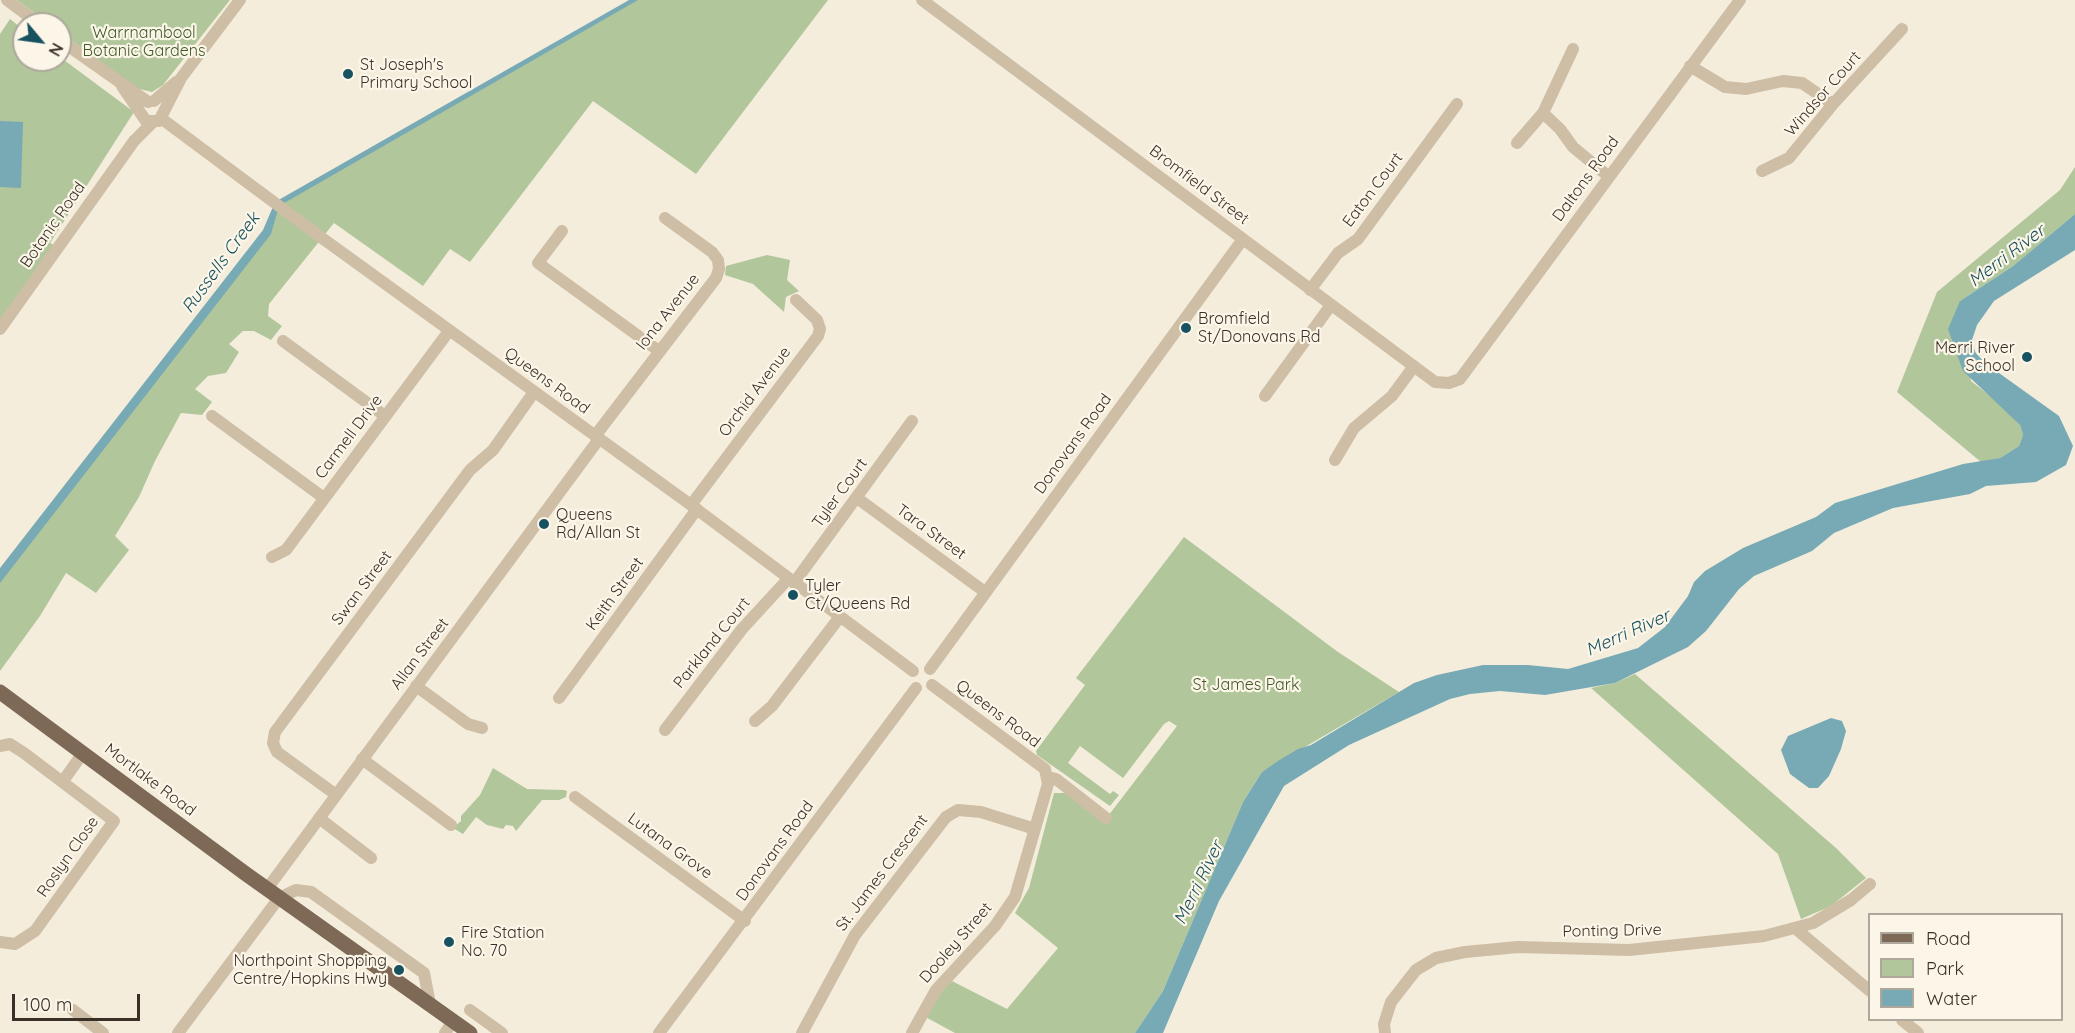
<!DOCTYPE html>
<html>
<head>
<meta charset="utf-8">
<style>
  body { margin:0 }
  #map { position:relative; width:2075px; height:1033px; overflow:hidden; background:#f5eddc; font-family:Quicksand,sans-serif }
  canvas { display:block }
  .legend { position:absolute; left:1868px; top:913px; width:195px; height:108px; box-sizing:border-box; background:#fcf6e9; border:2px solid #aea79c; margin:0; padding:8px 10px; list-style:none; font-size:18px; color:#3a3028 }
  .legend li { display:flex; align-items:center; gap:12px; height:30px }
  .legend b { width:30px; border:2px solid #aea79c }
  .north { position:absolute; left:12px; top:12px; width:60px; height:60px; box-sizing:border-box; background:#fcf6e9; border:2px solid #aea79c; border-radius:50%; rotate:119deg; font-size:16px; font-weight:700; line-height:24px; text-align:center; color:#3a3028 }
  .north::after { content:''; display:block; margin:auto; width:21px; height:27px; background:#185260; clip-path:polygon(50% 0,100% 100%,50% 72%,0 100%) }
  .scale { position:absolute; left:12px; top:994px; width:128px; height:27px; box-sizing:border-box; border:3px solid #3a3028; border-top:0; padding-left:8px; font-size:18px; line-height:21px; white-space:nowrap; color:#3a3028; -webkit-text-stroke:4px #fcf6e9; paint-order:stroke }
</style>
</head>
<body>
<div id="map">
<canvas width="2075" height="1033"></canvas>
<ul class="legend">
<li><b style="height:8px;background:#7e6957"></b>Road</li>
<li><b style="height:16px;background:#b1c69a"></b>Park</li>
<li><b style="height:16px;background:#78aab5"></b>Water</li>
</ul>
<div class="north">N</div>
<div class="scale">100 m</div>
</div>
<script>
const context = document.querySelector('canvas').getContext('2d');
context.lineJoin = 'round';
function paint(path, color) { context.fillStyle = color; context.fill(path, 'evenodd'); }
const toPath = rows => new Path2D(rows.map(r => 'M' + r).join(''));
function strokePath(path, color, width, dash) { context.strokeStyle = color; context.lineWidth = width; context.lineCap = dash ? 'butt' : 'round'; context.setLineDash(dash || []); context.stroke(path); }
function write(font, color, halo, rows, align = 'center') {
  context.font = font + ' Quicksand,sans-serif'; context.lineWidth = 4.5; context.setLineDash([]); context.textBaseline = 'middle'; context.strokeStyle = halo; context.fillStyle = color; for (const [text, x, y, turn = 0] of rows) {
    context.save(); context.translate(x, y); context.rotate((+turn || 0) * Math.PI / 180); context.textAlign = isNaN(turn) ? turn : align; if (halo) context.strokeText(text, 0, 0); context.fillText(text, 0, 0); context.restore();
  }
}
paint(toPath([
  [17,0,230,0,163,85,152,92,135,88,60,32,60,24,49,24],
  [636,0,828,0,696,174,593,101,470,262,450,249,423,286,334,223,269,304,268,316,282,326,271,340,254,331,243,331,229,344,239,352,226,373,208,376,195,389,212,402,202,415,181,413,155,461,139,497,115,536,129,550,96,593,66,573,40,616,0,671,0,572,266,231,277,204],
  [10,19,24,30,24,60,60,60,60,57,134,112,50,243,58,247,0,329,0,34],
  [2075,167,2075,214,2013,266,1960,301,1971,381,2004,407,2020,425,2023,435,2019,446,2000,458,1981,462,1897,392,1937,292,2060,190],
  [767,255,790,260,787,280,799,291,786,297,784,312,753,284,725,275,726,266],
  [1184,537,1338,652,1399,692,1262,772,1243,802,1163,991,1135,1033,955,1033,920,1014,946,978,1007,1009,1058,948,1015,913,1029,888,1054,793,1067,793,1105,820,1177,726,1169,721,1164,724,1123,778,1080,746,1068,763,1110,794,1113,791,1119,795,1110,806,1037,755,1036,751,1085,685,1076,678],
  [1635,674,1836,848,1866,878,1831,906,1801,919,1778,854,1591,688,1615,683],
  [493,768,527,789,564,790,567,791,566,797,559,800,542,800,516,831,513,826,506,825,503,829,487,825,476,817,463,834,453,828,461,821,461,816,480,795]
]), '#b1c69a');
paint(toPath([
  [629,0,638,0,279,206,271,234,0,583,0,568,263,230,275,202],
  [0,121,23,122,21,188,0,187],
  [2075,214,2075,250,1994,301,1977,325,1972,340,1975,352,1985,363,2059,416,2073,446,2066,465,2036,482,1986,486,1970,494,1893,508,1834,533,1812,551,1754,576,1739,589,1706,631,1688,647,1615,683,1545,695,1500,691,1470,694,1450,699,1349,745,1284,786,1219,901,1163,1033,1135,1033,1163,991,1243,802,1262,772,1278,761,1298,749,1311,745,1414,683,1437,675,1483,665,1528,665,1568,669,1638,648,1665,627,1688,596,1694,582,1705,571,1743,548,1816,517,1835,503,1963,464,2000,458,2019,446,2023,435,2020,425,1963,371,1948,329,1960,301,2013,266],
  [1831,718,1842,721,1846,731,1841,749,1829,776,1818,788,1809,788,1790,774,1781,750,1788,736]
]), '#78aab5');
strokePath(toPath([
  [7,0,39,24],
  [922,0,1435,382,1449,383,1460,379,1740,0],
  [60,40,148,102],
  [1690,66,1725,87,1746,89,1783,81,1802,83,1833,104],
  [122,86,146,121,159,121,181,78,240,0],
  [154,101,176,82],
  [1543,113,1560,129,1573,147,1608,176],
  [162,119,322,238,691,505,913,671],
  [1517,143,1543,113,1573,49],
  [1762,171,1789,158,1833,104,1902,29],
  [562,231,538,263,659,351],
  [1310,290,1338,253,1358,239,1457,104],
  [0,329,134,141,152,123],
  [283,341,385,416],
  [1265,396,1331,305],
  [212,416,324,498],
  [595,436,716,278,719,269,718,260,712,252,665,218],
  [1335,460,1354,428,1392,396,1414,366],
  [857,498,985,592],
  [691,505,818,336,820,329,817,320,796,300],
  [272,557,286,550,449,331],
  [794,583,912,421],
  [930,669,1243,239],
  [416,686,468,724,482,728],
  [559,698,697,509],
  [755,721,772,706,839,618],
  [665,730,742,629,788,579],
  [0,746,10,744,24,753,114,821,35,931,15,944,0,942],
  [362,759,451,825],
  [1048,777,1056,779,1106,818],
  [63,781,83,753],
  [335,794,277,752,273,743,275,732,470,470,493,450,534,392],
  [575,797,745,921],
  [319,818,371,858],
  [267,889,599,439],
  [1796,929,1870,991],
  [73,1010,103,1033],
  [470,1010,502,1033],
  [1902,1020,1918,1033],
  [178,1033,279,898,296,890,311,892,424,973,430,1004],
  [445,1033,453,1021],
  [659,1033,916,688],
  [802,1033,855,935,946,817,958,810,981,812,1035,829],
  [912,1033,936,990,995,926,1015,897,1048,784,1045,769,932,685],
  [1385,1033,1384,1024,1391,1002,1416,970,1436,958,1465,952,1518,947,1629,950,1764,936,1813,923,1851,900,1870,884]
]), '#cebea6', 12);
strokePath(toPath([
  [0,692,246,874,470,1033]
]), '#7e6957', 15);
for (const [x, y, r, color] of [
  [348,74,6,"#185260"],
  [1186,328,6,"#185260"],
  [2027,357,6,"#185260"],
  [544,524,6,"#185260"],
  [793,595,6,"#185260"],
  [449,942,6,"#185260"],
  [399,970,6,"#185260"]
]) { const dot = new Path2D(); dot.arc(x, y, r, 0, 2 * Math.PI); context.fillStyle = color; context.fill(dot); strokePath(dot, '#fcf6e9', 2); }
write('16px', '#425b29', '#fcf6e9', [
  ["Warrnambool",144,33],
  ["Botanic Gardens",144,51],
  ["St James Park",1246,685]
]);
write('16px', '#3a3028', '#fcf6e9', [
  ["St Joseph's",360,65],
  ["Primary School",360,83],
  ["Bromfield",1198,319],
  ["St/Donovans Rd",1198,337],
  ["Merri River",2015,348,"right"],
  ["School",2015,366,"right"],
  ["Queens",556,515],
  ["Rd/Allan St",556,533],
  ["Tyler",805,586],
  ["Ct/Queens Rd",805,604],
  ["Fire Station",461,933],
  ["No. 70",461,951],
  ["Northpoint Shopping",387,961,"right"],
  ["Centre/Hopkins Hwy",387,979,"right"]
], 'left');
write('16px', '#3a3028', '#fcf6e9', [
  ["Windsor Court",1823,94,-49],
  ["Daltons Road",1586,179,-54],
  ["Bromfield Street",1199,185,37],
  ["Eaton Court",1373,190,-53],
  ["Botanic Road",53,225,-55],
  ["Iona Avenue",668,312,-52],
  ["Queens Road",547,381,36],
  ["Orchid Avenue",755,392,-53],
  ["Carmell Drive",349,437,-53],
  ["Donovans Road",1073,444,-54],
  ["Tyler Court",840,493,-54],
  ["Tara Street",931,532,36],
  ["Swan Street",362,588,-53],
  ["Keith Street",615,594,-54],
  ["Parkland Court",712,643,-51],
  ["Allan Street",420,654,-53],
  ["Queens Road",998,714,37],
  ["Mortlake Road",150,780,37],
  ["Lutana Grove",670,846,36],
  ["Donovans Road",775,851,-54],
  ["Roslyn Close",68,857,-55],
  ["St. James Crescent",882,873,-53],
  ["Ponting Drive",1612,931,-1],
  ["Dooley Street",956,943,-49]
]);
write('italic 18px', '#185260', '#fcf6e9', [
  ["Merri River",2007,256,-37],
  ["Russells Creek",221,263,-54],
  ["Merri River",1628,633,-24],
  ["Merri River",1199,883,-64]
]);
</script>
</body>
</html>
